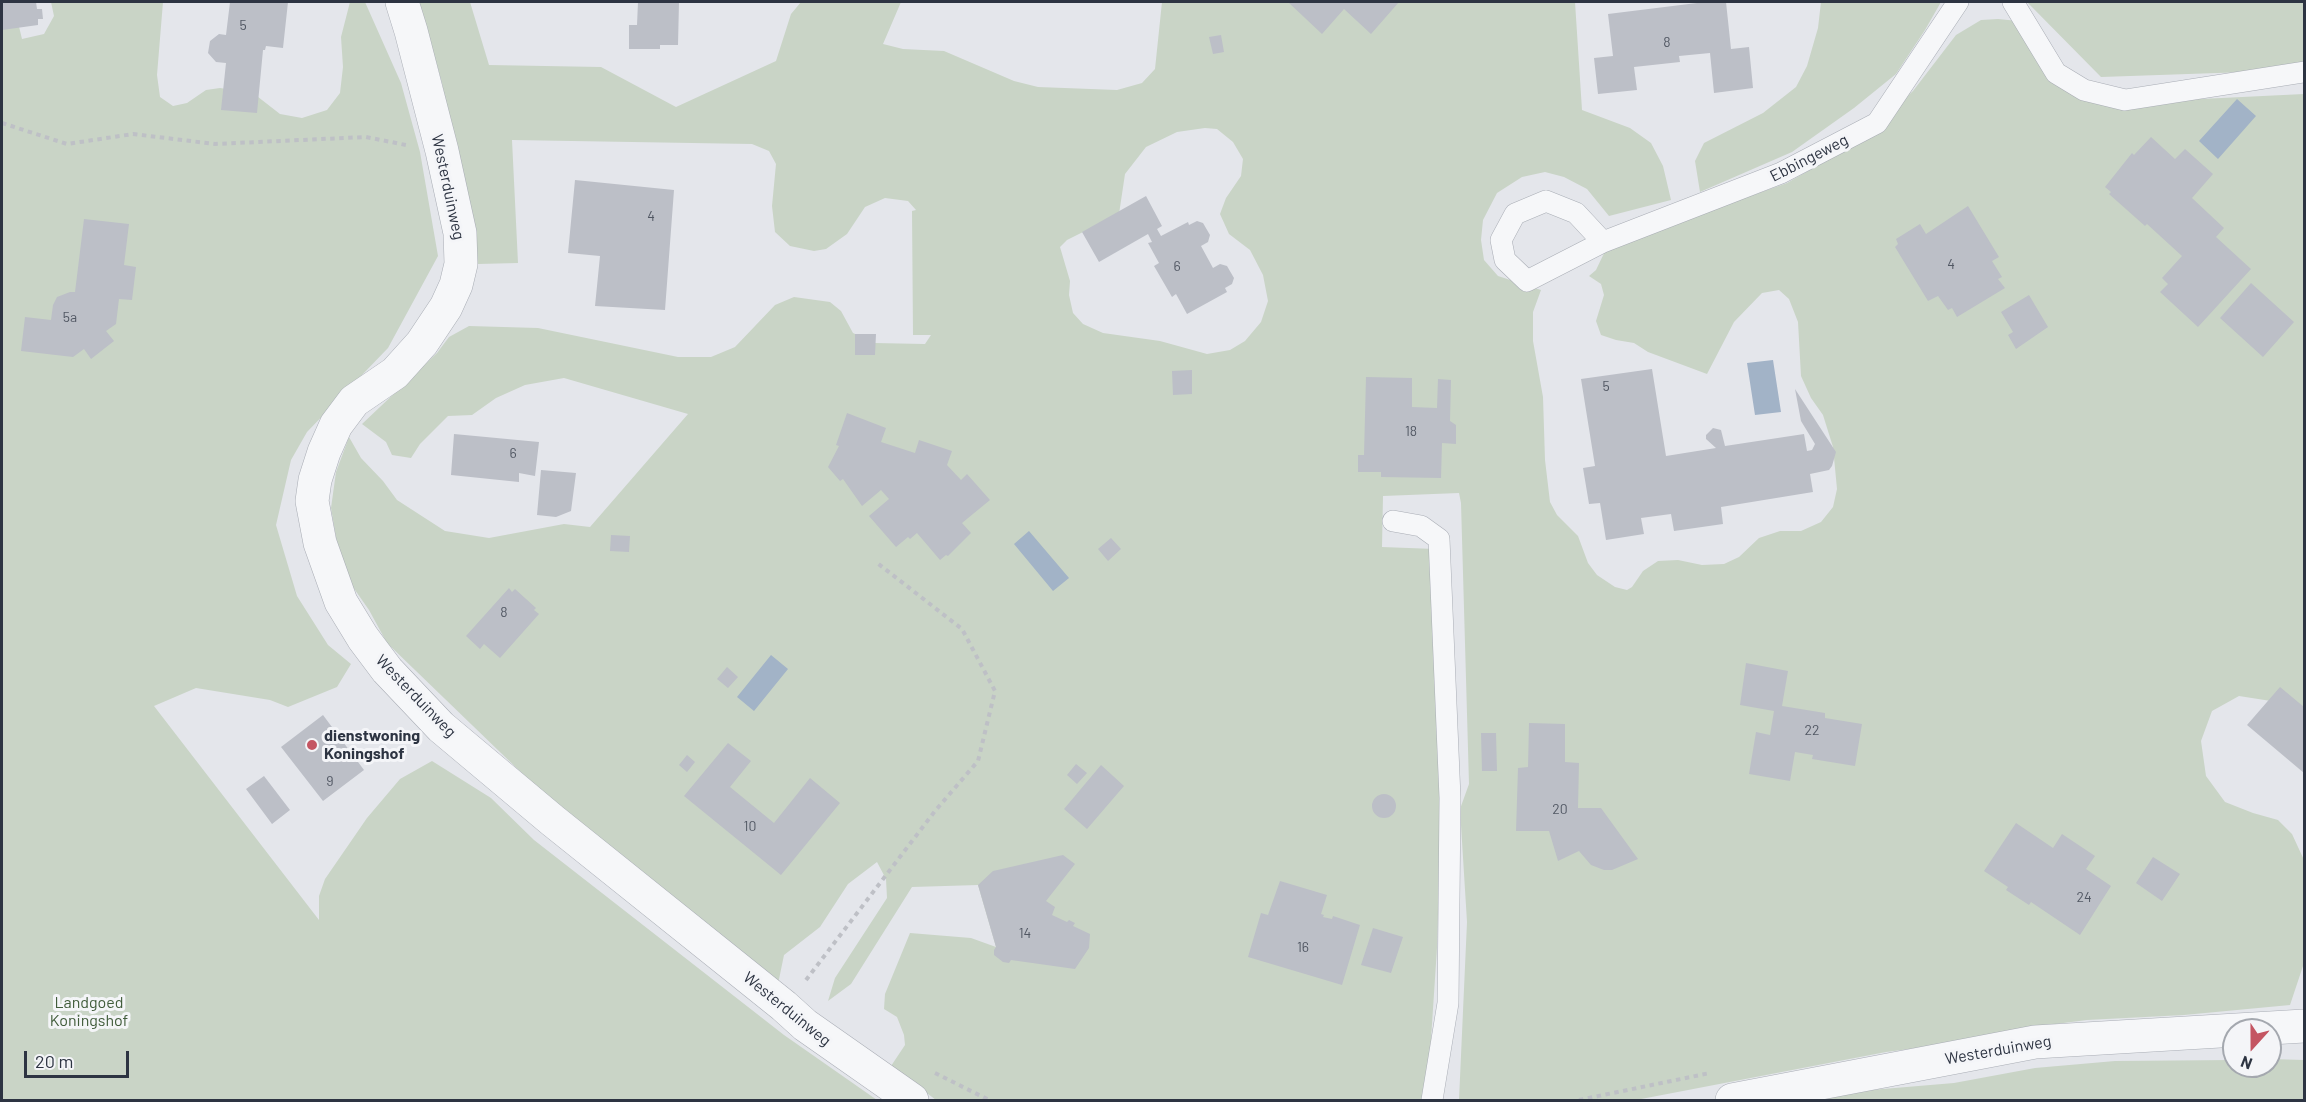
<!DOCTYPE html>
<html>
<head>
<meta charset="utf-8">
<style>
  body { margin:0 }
  #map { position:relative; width:2306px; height:1102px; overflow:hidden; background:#e4e6eb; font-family:Barlow,sans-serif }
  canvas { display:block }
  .frame { position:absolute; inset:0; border:3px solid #2d3442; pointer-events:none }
  .north { position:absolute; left:2222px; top:1018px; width:60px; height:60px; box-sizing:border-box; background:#f4f5f8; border:2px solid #a4a8af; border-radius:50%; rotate:201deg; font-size:16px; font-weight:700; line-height:24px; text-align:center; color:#2d3442 }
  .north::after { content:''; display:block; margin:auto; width:21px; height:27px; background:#c45562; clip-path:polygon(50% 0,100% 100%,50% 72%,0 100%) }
  .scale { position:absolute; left:24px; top:1051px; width:105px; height:27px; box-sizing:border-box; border:3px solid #2d3442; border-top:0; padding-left:8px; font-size:18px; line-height:21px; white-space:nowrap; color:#2d3442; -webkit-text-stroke:4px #f4f5f8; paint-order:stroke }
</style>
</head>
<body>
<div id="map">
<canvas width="2306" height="1102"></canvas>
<div class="frame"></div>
<div class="north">N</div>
<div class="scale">20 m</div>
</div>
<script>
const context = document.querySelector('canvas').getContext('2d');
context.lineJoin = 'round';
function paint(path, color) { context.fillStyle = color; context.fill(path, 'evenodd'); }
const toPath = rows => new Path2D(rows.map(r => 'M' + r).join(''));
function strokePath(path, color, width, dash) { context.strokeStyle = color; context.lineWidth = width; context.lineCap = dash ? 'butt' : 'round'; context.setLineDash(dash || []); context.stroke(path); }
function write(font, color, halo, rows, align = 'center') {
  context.font = font + ' Barlow,sans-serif'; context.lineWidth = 6; context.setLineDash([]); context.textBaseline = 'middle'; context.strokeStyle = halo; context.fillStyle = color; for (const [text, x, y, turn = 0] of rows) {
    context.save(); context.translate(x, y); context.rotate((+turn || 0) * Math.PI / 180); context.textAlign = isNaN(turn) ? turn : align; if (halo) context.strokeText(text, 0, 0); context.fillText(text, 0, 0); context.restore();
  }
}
paint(toPath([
  [2,2,13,2,22,39,44,34,54,16,51,2,163,2,157,75,160,97,173,106,187,103,206,90,220,88,253,93,280,114,302,118,327,110,340,93,343,67,341,37,350,2,365,2,401,83,420,152,438,256,388,348,307,432,291,460,276,525,297,596,328,645,351,664,337,687,288,707,270,700,196,688,154,706,319,920,319,896,325,879,367,818,400,779,432,761,491,798,534,840,784,1035,877,1100,2,1100],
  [419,2,470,2,489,65,601,67,676,107,776,61,791,14,801,2,901,2,883,44,903,49,944,51,1014,81,1038,87,1117,90,1142,83,1155,69,1162,2,1575,2,1582,110,1630,128,1651,143,1663,166,1671,200,1609,216,1587,189,1564,177,1545,172,1522,177,1497,193,1483,220,1481,240,1484,260,1498,276,1541,290,1533,312,1533,341,1543,397,1545,460,1550,502,1557,515,1578,536,1588,563,1597,575,1615,587,1627,590,1632,587,1643,571,1658,561,1678,560,1702,565,1724,564,1739,557,1759,538,1780,531,1801,531,1821,522,1833,507,1837,489,1833,447,1823,415,1811,398,1801,376,1798,322,1789,299,1779,290,1762,293,1734,322,1707,374,1648,352,1634,343,1616,340,1601,335,1596,321,1604,295,1601,284,1589,276,1596,270,1607,247,1787,183,1857,143,1913,91,1956,35,1981,20,1998,19,2018,21,2098,104,2304,94,2304,720,2271,701,2239,696,2212,711,2201,741,2206,776,2225,802,2253,813,2278,820,2292,834,2304,860,2304,963,2290,1005,2184,1015,2087,1020,2040,1026,1964,1042,1886,1052,1636,1100,1459,1100,1467,922,1460,809,1469,784,1461,503,1459,493,1383,496,1382,547,1435,549,1441,814,1437,948,1427,1100,936,1100,891,1066,905,1045,904,1035,897,1017,884,1009,885,994,910,933,971,938,996,947,978,885,912,887,851,984,828,1001,835,978,887,898,886,879,877,862,848,884,820,927,784,955,777,989,530,781,387,643,369,610,348,580,338,549,331,508,336,472,349,437,361,458,383,481,397,500,445,531,489,538,564,524,590,527,688,414,564,378,525,385,496,398,472,415,448,416,420,444,411,458,392,455,386,442,362,424,437,353,449,337,469,326,538,328,678,357,711,357,735,347,775,305,794,297,830,302,841,311,853,333,874,343,925,344,931,335,913,335,912,211,916,210,908,201,885,198,865,207,847,234,826,249,814,251,790,246,775,232,772,206,776,164,769,151,752,144,512,140,518,263,478,264,442,83],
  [1205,128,1217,129,1233,142,1243,159,1241,176,1226,198,1220,214,1229,234,1250,250,1263,275,1268,301,1261,322,1245,341,1230,350,1207,354,1160,341,1103,333,1083,324,1073,313,1069,295,1070,281,1060,247,1067,240,1119,214,1125,174,1146,147,1177,132],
  [1821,2,1941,2,1925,30,1896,74,1854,108,1792,152,1700,192,1695,161,1704,143,1763,113,1796,87,1807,66,1818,28],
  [2027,2,2304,2,2304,70,2101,77],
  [2270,1059,2304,1060,2304,1100,1813,1100,1871,1090,1954,1083,2035,1068,2115,1061,2234,1060,2234,1066,2270,1066]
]), '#c9d4c6');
paint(toPath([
  [2237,99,2256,116,2218,159,2199,141],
  [1773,360,1781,412,1755,415,1747,363],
  [1029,531,1069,578,1053,591,1014,544],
  [771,655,788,669,754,711,737,697]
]), '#a2b3c7');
paint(toPath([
  [2,2,36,2,37,9,42,9,43,19,38,19,38,25,2,30],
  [230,2,288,2,283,48,266,46,265,50,263,50,257,113,221,110,226,63,216,62,208,53,210,41,219,34,226,35],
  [638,2,679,2,678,45,660,45,660,49,629,49,629,25,637,25],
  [1288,2,1399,2,1371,34,1344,9,1322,34],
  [1705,2,1726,2,1731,49,1749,47,1753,88,1714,93,1710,53,1679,56,1680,62,1634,67,1637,90,1598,94,1594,58,1613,56,1608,14],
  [1221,35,1224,52,1213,54,1209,37],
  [2151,137,2175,159,2185,149,2213,174,2192,198,2224,228,2216,237,2251,269,2198,327,2160,292,2168,284,2162,278,2182,256,2147,224,2145,226,2109,194,2111,192,2105,187,2132,153,2134,155],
  [575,180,674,190,665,310,595,306,600,256,568,253],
  [1146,196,1162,226,1157,229,1161,236,1188,222,1189,225,1197,221,1203,223,1210,235,1208,242,1201,246,1213,268,1220,264,1227,266,1234,278,1232,284,1225,288,1227,292,1187,314,1176,294,1172,297,1154,266,1159,263,1148,243,1152,242,1148,234,1099,262,1082,232],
  [1968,206,1999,257,1992,261,2002,277,1998,279,2005,288,1957,317,1952,308,1948,310,1938,296,1928,301,1895,247,1898,244,1896,239,1920,224,1926,234],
  [84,219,129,224,124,265,136,267,132,300,119,299,116,324,106,331,114,341,91,359,84,349,73,357,21,351,25,317,51,320,53,305,57,297,70,292,75,292],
  [2251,283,2294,322,2263,357,2220,318],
  [2029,295,2048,327,2016,349,2008,335,2013,332,2001,312],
  [855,334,876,334,875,355,855,355],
  [1652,369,1666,456,1716,448,1706,439,1706,435,1713,428,1721,430,1725,446,1804,434,1807,451,1812,450,1815,444,1801,421,1795,389,1836,452,1832,466,1829,470,1810,474,1813,492,1721,507,1723,524,1674,531,1671,514,1641,518,1644,534,1606,540,1600,503,1589,504,1583,468,1595,466,1581,379],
  [1192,370,1192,394,1173,395,1172,371],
  [1366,377,1412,378,1412,407,1437,408,1438,379,1451,380,1450,421,1456,425,1456,444,1442,443,1441,478,1381,477,1381,472,1358,472,1358,455,1364,455],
  [847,413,886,428,881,442,915,453,919,440,952,451,947,465,961,480,967,474,990,500,962,523,971,533,948,556,946,555,940,560,917,533,910,539,908,537,896,547,869,516,889,499,881,490,862,506,843,479,840,481,828,467,839,446,836,445],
  [454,434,539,442,535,476,519,473,519,482,451,475],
  [541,470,576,473,571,511,556,517,537,515],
  [611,535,630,536,629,552,610,551],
  [1111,538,1121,549,1108,561,1098,549],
  [509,588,512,592,515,589,536,608,534,610,539,614,500,658,484,644,480,649,466,636],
  [1746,663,1788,671,1782,706,1825,713,1825,718,1862,724,1855,766,1812,759,1813,755,1795,752,1790,781,1749,774,1756,732,1770,735,1774,711,1740,705],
  [727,667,738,677,728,688,717,679],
  [2280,687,2304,707,2304,773,2247,725],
  [323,715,364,770,323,801,281,747],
  [1529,723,1565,724,1565,762,1579,763,1578,808,1601,808,1638,859,1612,870,1604,870,1591,865,1579,851,1558,861,1549,831,1516,831,1518,768,1528,767],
  [1481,733,1496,733,1497,771,1482,771],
  [728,743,751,761,730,787,774,823,810,778,840,803,781,875,684,796],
  [687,755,695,762,687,772,679,765],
  [1076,764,1087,773,1077,784,1067,775],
  [1101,765,1124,786,1087,829,1064,809],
  [264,776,290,810,272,824,246,789],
  '1372 806a12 12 0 1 1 24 0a12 12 0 1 1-24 0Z',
  [2016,823,2053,848,2062,834,2095,856,2086,869,2111,886,2080,935,2031,902,2029,905,2006,890,2008,887,1984,871],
  [1063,855,1075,864,1046,901,1055,907,1052,915,1067,922,1069,920,1075,923,1073,926,1090,934,1089,948,1075,969,1011,960,1009,963,1003,962,994,955,994,950,996,947,978,885,993,871],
  [2153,857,2180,874,2162,901,2136,883],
  [1280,881,1327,895,1321,914,1324,915,1323,917,1332,919,1333,916,1360,925,1342,985,1248,957,1261,913,1268,915],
  [1373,928,1403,937,1391,973,1361,965]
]), '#bcbfc7');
const service = toPath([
  [2013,2,2056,73,2084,90,2125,100,2304,72],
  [1546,201,1576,213,1603,242,1527,281,1505,260,1501,240,1515,214,1546,201],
  [1603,242,1781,173,1877,123,1958,2],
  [1393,521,1421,526,1439,539,1450,798,1448,1003,1432,1100]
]);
const minor = toPath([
  [402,2,411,31,442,151,460,233,461,264,456,285,446,307,422,343,395,373,354,401,336,425,324,452,315,480,312,501,320,543,341,602,363,638,387,670,441,727,552,820,784,1006,805,1025,912,1100],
  [1732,1100,2035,1042,2304,1026]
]);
strokePath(service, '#a9adb5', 22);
strokePath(minor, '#a9adb5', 34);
strokePath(toPath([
  [2,123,67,144,133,134,215,144,366,137,406,145],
  [806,980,935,811,978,761,995,691,962,629,876,562],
  [935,1073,989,1100],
  [1579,1100,1710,1073]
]), '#bec0c6', 4, [4.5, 4.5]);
strokePath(service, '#f6f7f9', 21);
strokePath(minor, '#f6f7f9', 33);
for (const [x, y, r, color] of [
  [312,745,6,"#c45562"]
]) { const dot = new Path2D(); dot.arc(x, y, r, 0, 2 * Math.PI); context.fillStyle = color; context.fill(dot); strokePath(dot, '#f4f5f8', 2); }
write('14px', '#515763', null, [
  ["5",243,25],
  ["8",1667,42],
  ["4",651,216],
  ["4",1951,264],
  ["6",1177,266],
  ["5a",70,317],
  ["5",1606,386],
  ["18",1411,431],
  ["6",513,453],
  ["8",504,612],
  ["22",1812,730],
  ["9",330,781],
  ["20",1560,809],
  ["10",750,826],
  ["24",2084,897],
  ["14",1025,933],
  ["16",1303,947]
]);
write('16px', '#2d3442', '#f4f5f8', [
  ["Ebbingeweg",1809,158,-27],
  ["Westerduinweg",448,187,78],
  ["Westerduinweg",416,696,46],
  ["Westerduinweg",787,1009,39],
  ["Westerduinweg",1998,1050,-10]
]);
write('bold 16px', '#2d3442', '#f4f5f8', [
  ["dienstwoning",324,736],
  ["Koningshof",324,754]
], 'left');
write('16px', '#415c3b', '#f4f5f8', [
  ["Landgoed",89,1003],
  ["Koningshof",89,1021]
]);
</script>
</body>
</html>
